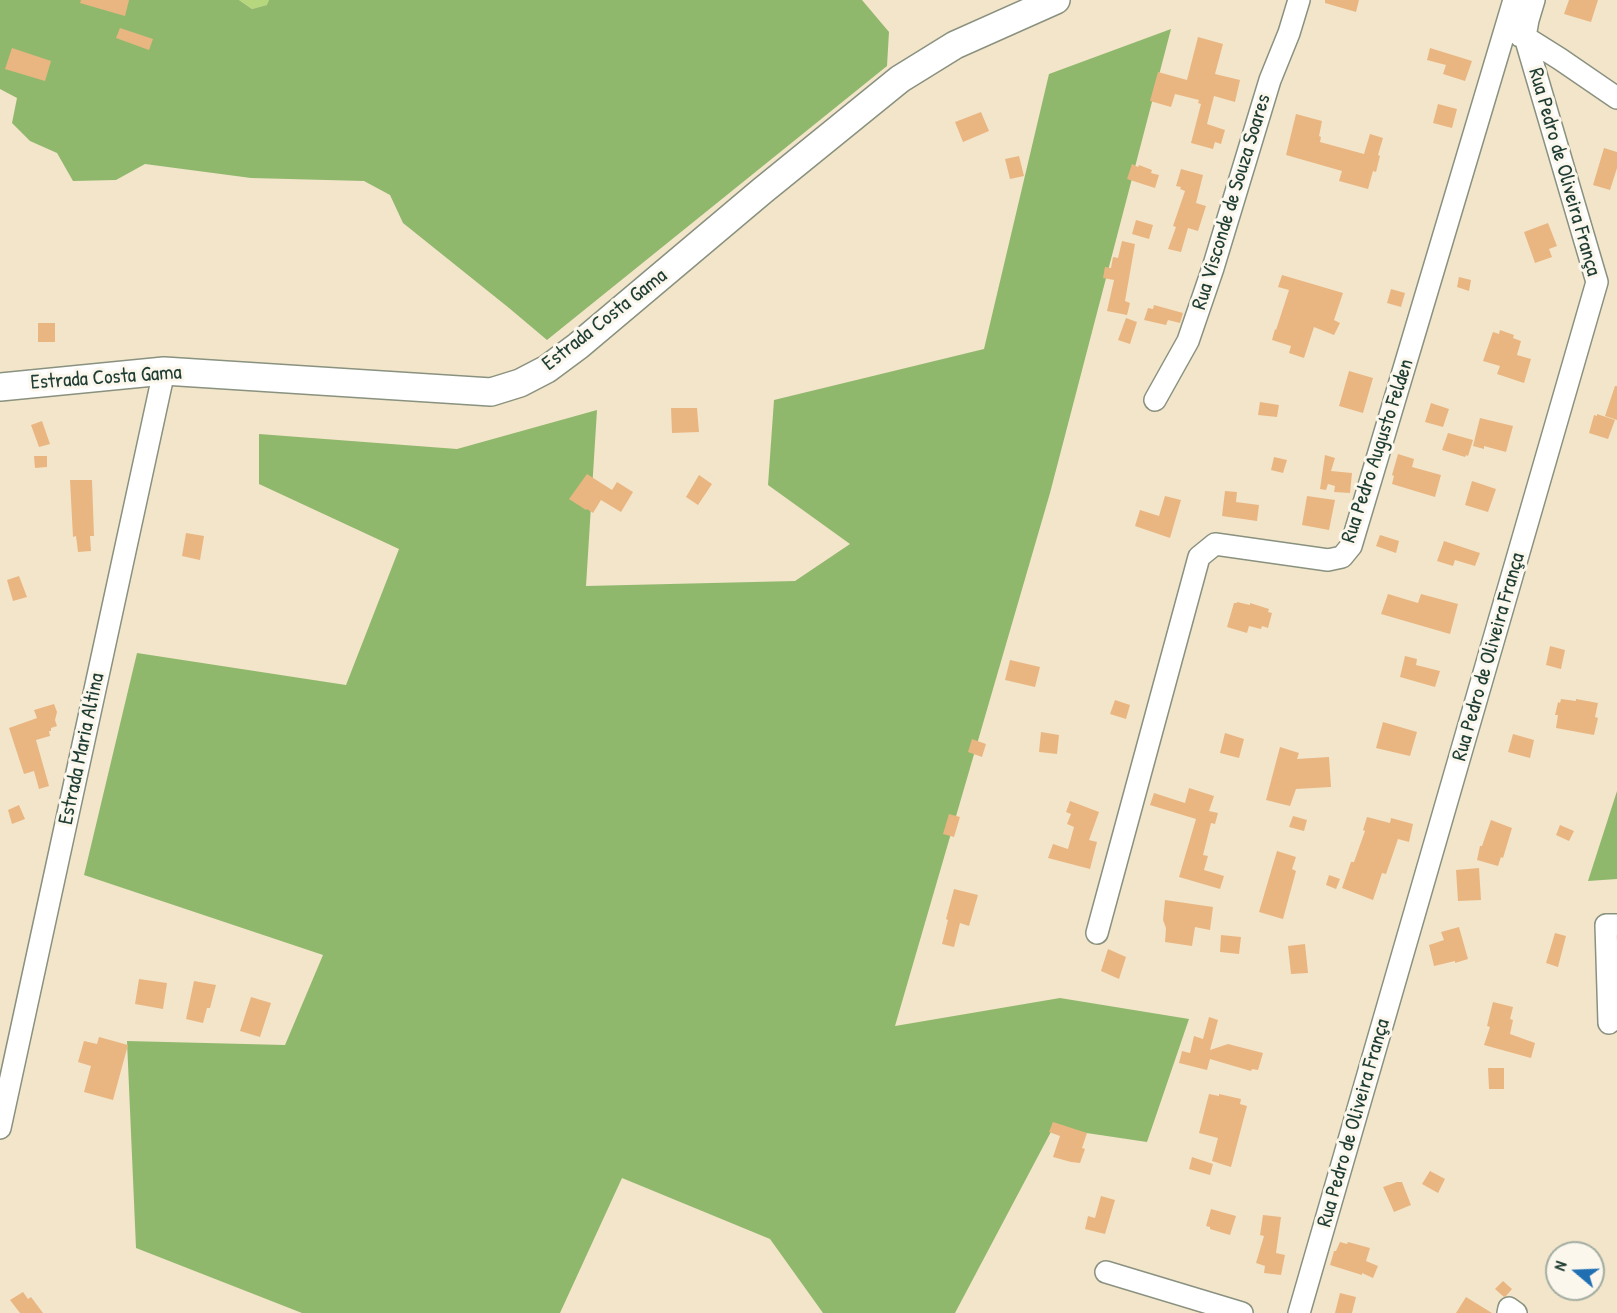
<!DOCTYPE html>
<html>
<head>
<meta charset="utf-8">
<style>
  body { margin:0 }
  #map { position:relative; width:1617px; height:1313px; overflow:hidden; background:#f3e5ca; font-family:"Patrick Hand",sans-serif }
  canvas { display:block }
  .north { position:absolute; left:1545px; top:1241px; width:60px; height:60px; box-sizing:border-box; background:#fbf7ec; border:2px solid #a3ada2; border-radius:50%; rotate:289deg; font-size:16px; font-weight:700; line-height:24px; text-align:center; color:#1f3d34 }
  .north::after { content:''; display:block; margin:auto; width:21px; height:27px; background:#1f6fb2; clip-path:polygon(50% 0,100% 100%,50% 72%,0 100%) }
</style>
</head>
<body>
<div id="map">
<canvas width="1617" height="1313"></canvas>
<div class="north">N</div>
</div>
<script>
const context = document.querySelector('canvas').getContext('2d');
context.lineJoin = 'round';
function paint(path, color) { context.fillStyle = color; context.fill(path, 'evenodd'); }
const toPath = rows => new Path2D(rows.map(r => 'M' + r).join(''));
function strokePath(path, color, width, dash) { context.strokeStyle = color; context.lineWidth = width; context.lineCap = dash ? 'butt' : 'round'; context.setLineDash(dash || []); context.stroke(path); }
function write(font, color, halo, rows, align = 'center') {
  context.font = font + ' "Patrick Hand",sans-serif'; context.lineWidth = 6; context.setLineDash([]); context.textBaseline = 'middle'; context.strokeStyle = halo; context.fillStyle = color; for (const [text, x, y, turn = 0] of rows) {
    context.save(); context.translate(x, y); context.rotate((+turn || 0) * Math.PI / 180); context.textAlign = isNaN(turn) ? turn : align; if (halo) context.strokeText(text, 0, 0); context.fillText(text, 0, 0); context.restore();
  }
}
paint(toPath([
  [239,0,269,0,268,5,252,9]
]), '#b6d77e');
paint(toPath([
  [0,0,239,0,252,9,267,5,269,0,862,0,889,32,887,66,547,340,509,308,403,223,390,195,364,181,251,178,145,164,116,180,73,181,57,153,30,141,12,123,17,98,0,89],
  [1171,29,1050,493,895,1026,1060,998,1189,1019,1147,1142,1053,1128,955,1313,823,1313,770,1239,622,1178,560,1313,302,1313,136,1248,127,1041,285,1045,323,955,84,875,137,653,346,685,399,549,259,484,259,434,457,449,597,410,586,586,795,581,850,544,768,485,774,400,984,349,1049,74],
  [1617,791,1617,879,1588,881]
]), '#90b86d');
paint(toPath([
  [81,0,129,0,125,16,80,3],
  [1325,0,1359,0,1356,12,1325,3],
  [1569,0,1598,0,1591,22,1564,14],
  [120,28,153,39,149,50,116,38],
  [1198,37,1223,44,1215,74,1240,80,1235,102,1214,96,1207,124,1225,130,1221,144,1215,142,1213,149,1191,143,1201,104,1198,103,1199,100,1175,94,1171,107,1150,101,1158,72,1187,80],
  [12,48,51,61,45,81,5,69],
  [1430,48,1472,61,1465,81,1443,74,1446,65,1427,60],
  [1438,104,1457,109,1452,128,1433,123],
  [981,112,989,131,963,142,955,122],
  [1296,114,1322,121,1319,136,1321,137,1320,142,1364,154,1370,134,1383,138,1378,155,1380,156,1376,172,1373,171,1368,189,1339,181,1342,171,1286,155],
  [1604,148,1617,152,1617,168,1610,190,1593,185],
  [1019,156,1024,176,1010,179,1005,159],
  [1132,164,1138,167,1139,165,1152,170,1151,173,1159,175,1155,188,1127,179],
  [1181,169,1203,175,1196,203,1206,206,1198,231,1188,228,1181,252,1168,249,1176,227,1173,226,1185,191,1180,189,1181,187,1176,186],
  [1136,220,1153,225,1149,239,1132,234],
  [1548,223,1557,246,1549,249,1552,257,1535,263,1524,232],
  [1122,241,1135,244,1125,301,1130,303,1127,315,1107,311,1114,280,1103,278,1105,267,1111,268,1113,257,1118,258],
  [1282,275,1343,293,1334,320,1340,323,1334,335,1314,327,1304,358,1289,353,1291,346,1272,340,1275,329,1276,330,1289,290,1278,287],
  [1459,277,1471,280,1469,291,1457,287],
  [1391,289,1405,293,1401,307,1387,303],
  [1154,305,1183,313,1180,323,1168,320,1166,325,1144,320,1148,308,1153,309],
  [1126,318,1137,322,1130,344,1118,340],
  [38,323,55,323,55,342,38,342],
  [1500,330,1514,335,1513,338,1521,341,1517,355,1531,359,1524,383,1497,374,1500,366,1483,361,1493,332,1499,334],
  [1349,371,1373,378,1363,413,1339,406],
  [1615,386,1617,386,1617,420,1605,416],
  [1260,402,1279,405,1277,417,1258,415],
  [1431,403,1449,409,1443,427,1425,422],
  [671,408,697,408,699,432,672,433],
  [1597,414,1615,420,1608,439,1589,433,1594,415,1597,416],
  [1480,418,1513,426,1506,452,1484,446,1484,449,1473,446],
  [42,421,50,444,39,447,31,425],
  [1448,433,1473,440,1468,456,1466,455,1465,457,1442,450],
  [1398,454,1414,459,1412,467,1441,475,1435,497,1392,484,1394,476,1392,475],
  [1325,455,1335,458,1331,471,1352,473,1350,493,1334,492,1335,486,1328,484,1326,490,1320,489],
  [34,456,47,456,47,467,35,468],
  [1274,457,1287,460,1283,473,1271,470],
  [587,474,612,490,617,482,633,492,621,512,601,500,593,513,587,509,586,510,569,499],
  [699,475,712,484,698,505,686,497],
  [70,480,92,480,94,536,90,536,91,551,78,552,76,536,73,537],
  [1472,481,1496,489,1488,512,1465,505],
  [1225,491,1237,492,1236,502,1259,505,1257,521,1222,516],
  [1165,496,1181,500,1170,538,1135,526,1140,510,1159,516],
  [1307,496,1335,500,1329,530,1302,525],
  [186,533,204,536,200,560,182,556],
  [1380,535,1399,541,1396,553,1376,546],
  [1444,541,1480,553,1475,566,1455,560,1453,566,1437,561],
  [19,576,27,597,13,601,7,580],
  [1388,594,1418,603,1421,594,1458,604,1450,634,1381,614],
  [1237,602,1250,605,1250,603,1269,609,1268,612,1272,613,1268,628,1262,626,1261,629,1249,626,1247,633,1227,627,1234,603,1237,603],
  [1550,646,1565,650,1561,669,1546,665],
  [1405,656,1417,659,1416,665,1440,671,1435,687,1400,677],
  [1010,660,1040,667,1035,687,1005,680],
  [1561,699,1576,701,1576,699,1598,703,1595,717,1598,718,1594,735,1556,728,1558,715,1555,715,1558,702,1560,703],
  [1115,700,1130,705,1126,719,1110,714],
  [54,704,57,712,55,720,57,726,51,728,51,731,49,731,50,736,36,740,49,786,39,789,34,771,24,774,9,728,37,718,34,710],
  [1383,722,1417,732,1410,756,1376,748],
  [1041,732,1059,735,1057,754,1039,752],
  [1225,733,1244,739,1239,758,1220,753],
  [1513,734,1534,740,1530,758,1508,752],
  [972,739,986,744,982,757,968,752],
  [1280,747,1299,753,1297,759,1329,757,1331,787,1296,789,1290,806,1266,800],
  [1189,788,1214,796,1209,811,1218,813,1215,824,1211,823,1203,855,1208,856,1204,870,1224,876,1220,889,1179,877,1196,819,1150,805,1154,793,1185,803],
  [1070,801,1099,812,1089,840,1097,842,1090,869,1048,858,1053,844,1068,849,1074,827,1067,824,1071,814,1066,812],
  [19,805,25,819,12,824,8,810],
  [949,814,960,817,954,837,943,834],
  [1293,816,1307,820,1304,831,1289,827],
  [1367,817,1390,823,1391,818,1413,824,1409,842,1398,839,1386,874,1382,873,1373,900,1342,888,1351,862,1354,862,1365,831,1363,830],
  [1491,820,1512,828,1503,858,1501,857,1498,866,1477,860,1480,846,1482,846],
  [1560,825,1574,831,1569,841,1556,835],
  [1277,851,1296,857,1292,869,1296,871,1283,919,1259,912],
  [1479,868,1481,900,1458,901,1456,870],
  [1329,875,1340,879,1336,889,1326,885],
  [954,889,978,895,969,926,960,923,954,947,942,944,948,920,946,919],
  [1165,900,1213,907,1210,930,1195,927,1192,946,1165,942,1166,928,1163,920],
  [1459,927,1468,959,1455,963,1455,961,1434,966,1429,945,1444,940,1441,932],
  [1555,933,1566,936,1558,967,1546,963],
  [1221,935,1241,937,1239,954,1220,952],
  [1305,944,1308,973,1291,974,1288,946],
  [1108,949,1126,957,1119,979,1101,971],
  [139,979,167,983,163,1009,135,1004],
  [194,981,216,985,210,1008,207,1008,203,1023,186,1019],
  [251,997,271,1003,260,1037,240,1031],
  [1493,1002,1513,1007,1510,1019,1513,1020,1510,1034,1535,1043,1531,1058,1484,1045,1490,1027,1487,1026],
  [1209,1017,1218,1020,1210,1050,1228,1044,1263,1053,1258,1070,1252,1069,1251,1071,1210,1059,1207,1070,1179,1063,1182,1051,1190,1053,1194,1036,1203,1039],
  [99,1037,128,1045,113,1100,84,1092,91,1066,78,1062,84,1041,97,1044],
  [1488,1068,1504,1068,1504,1089,1489,1089],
  [1209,1094,1219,1096,1219,1094,1241,1099,1240,1104,1247,1106,1231,1167,1212,1161,1218,1138,1199,1133],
  [1053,1122,1087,1133,1082,1148,1085,1149,1080,1163,1071,1162,1053,1157,1060,1136,1049,1132],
  [1192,1157,1213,1164,1210,1175,1189,1169],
  [1430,1171,1445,1179,1438,1193,1422,1184],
  [1397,1182,1402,1182,1411,1205,1394,1212,1383,1187],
  [1101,1196,1115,1200,1105,1234,1085,1229,1088,1216,1095,1218],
  [1211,1209,1236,1216,1230,1235,1210,1229,1210,1227,1206,1226],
  [1263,1215,1281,1217,1276,1253,1285,1255,1281,1275,1264,1273,1265,1266,1256,1263,1264,1236,1260,1235],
  [1340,1242,1347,1244,1348,1242,1370,1248,1366,1261,1378,1266,1373,1278,1362,1273,1362,1275,1330,1265,1334,1251,1336,1251],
  [1503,1281,1512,1289,1506,1296,1504,1297,1495,1289],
  [23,1292,28,1299,31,1297,43,1313,20,1313,10,1300],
  [1340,1293,1356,1297,1352,1313,1335,1313],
  [1466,1297,1492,1313,1456,1313]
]), '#e9b682');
const minor = toPath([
  [1520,36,1525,37,1560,59,1617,98],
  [1155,400,1188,341,1213,268,1270,80,1289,33,1299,0],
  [1097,933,1199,557,1215,544,1328,560,1342,557,1351,546,1514,0],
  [1609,1023,1606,925,1617,925],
  [0,1128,164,371],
  [1106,1272,1242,1313],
  [1299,1313,1597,282,1525,37,1528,20,1534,0],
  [1508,1313,1509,1308,1516,1313]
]);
const major = toPath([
  [0,387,164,371,491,392,520,383,547,369,578,346,762,191,900,79,955,45,1056,0]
]);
strokePath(minor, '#89917f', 24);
strokePath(major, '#89917f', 30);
strokePath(minor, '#fff', 21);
strokePath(major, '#fff', 27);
write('21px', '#1f3d34', '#fbf7ec', [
  ["Rua Pedro de Oliveira França",1564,172,74],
  ["Rua Visconde de Souza Soares",1232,202,-73],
  ["Estrada Costa Gama",605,320,-38],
  ["Estrada Costa Gama",106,378,-4],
  ["Rua Pedro Augusto Felden",1378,451,-72],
  ["Rua Pedro de Oliveira França",1489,657,-74],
  ["Estrada Maria Altina",82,749,-78],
  ["Rua Pedro de Oliveira França",1354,1123,-74]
]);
</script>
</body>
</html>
